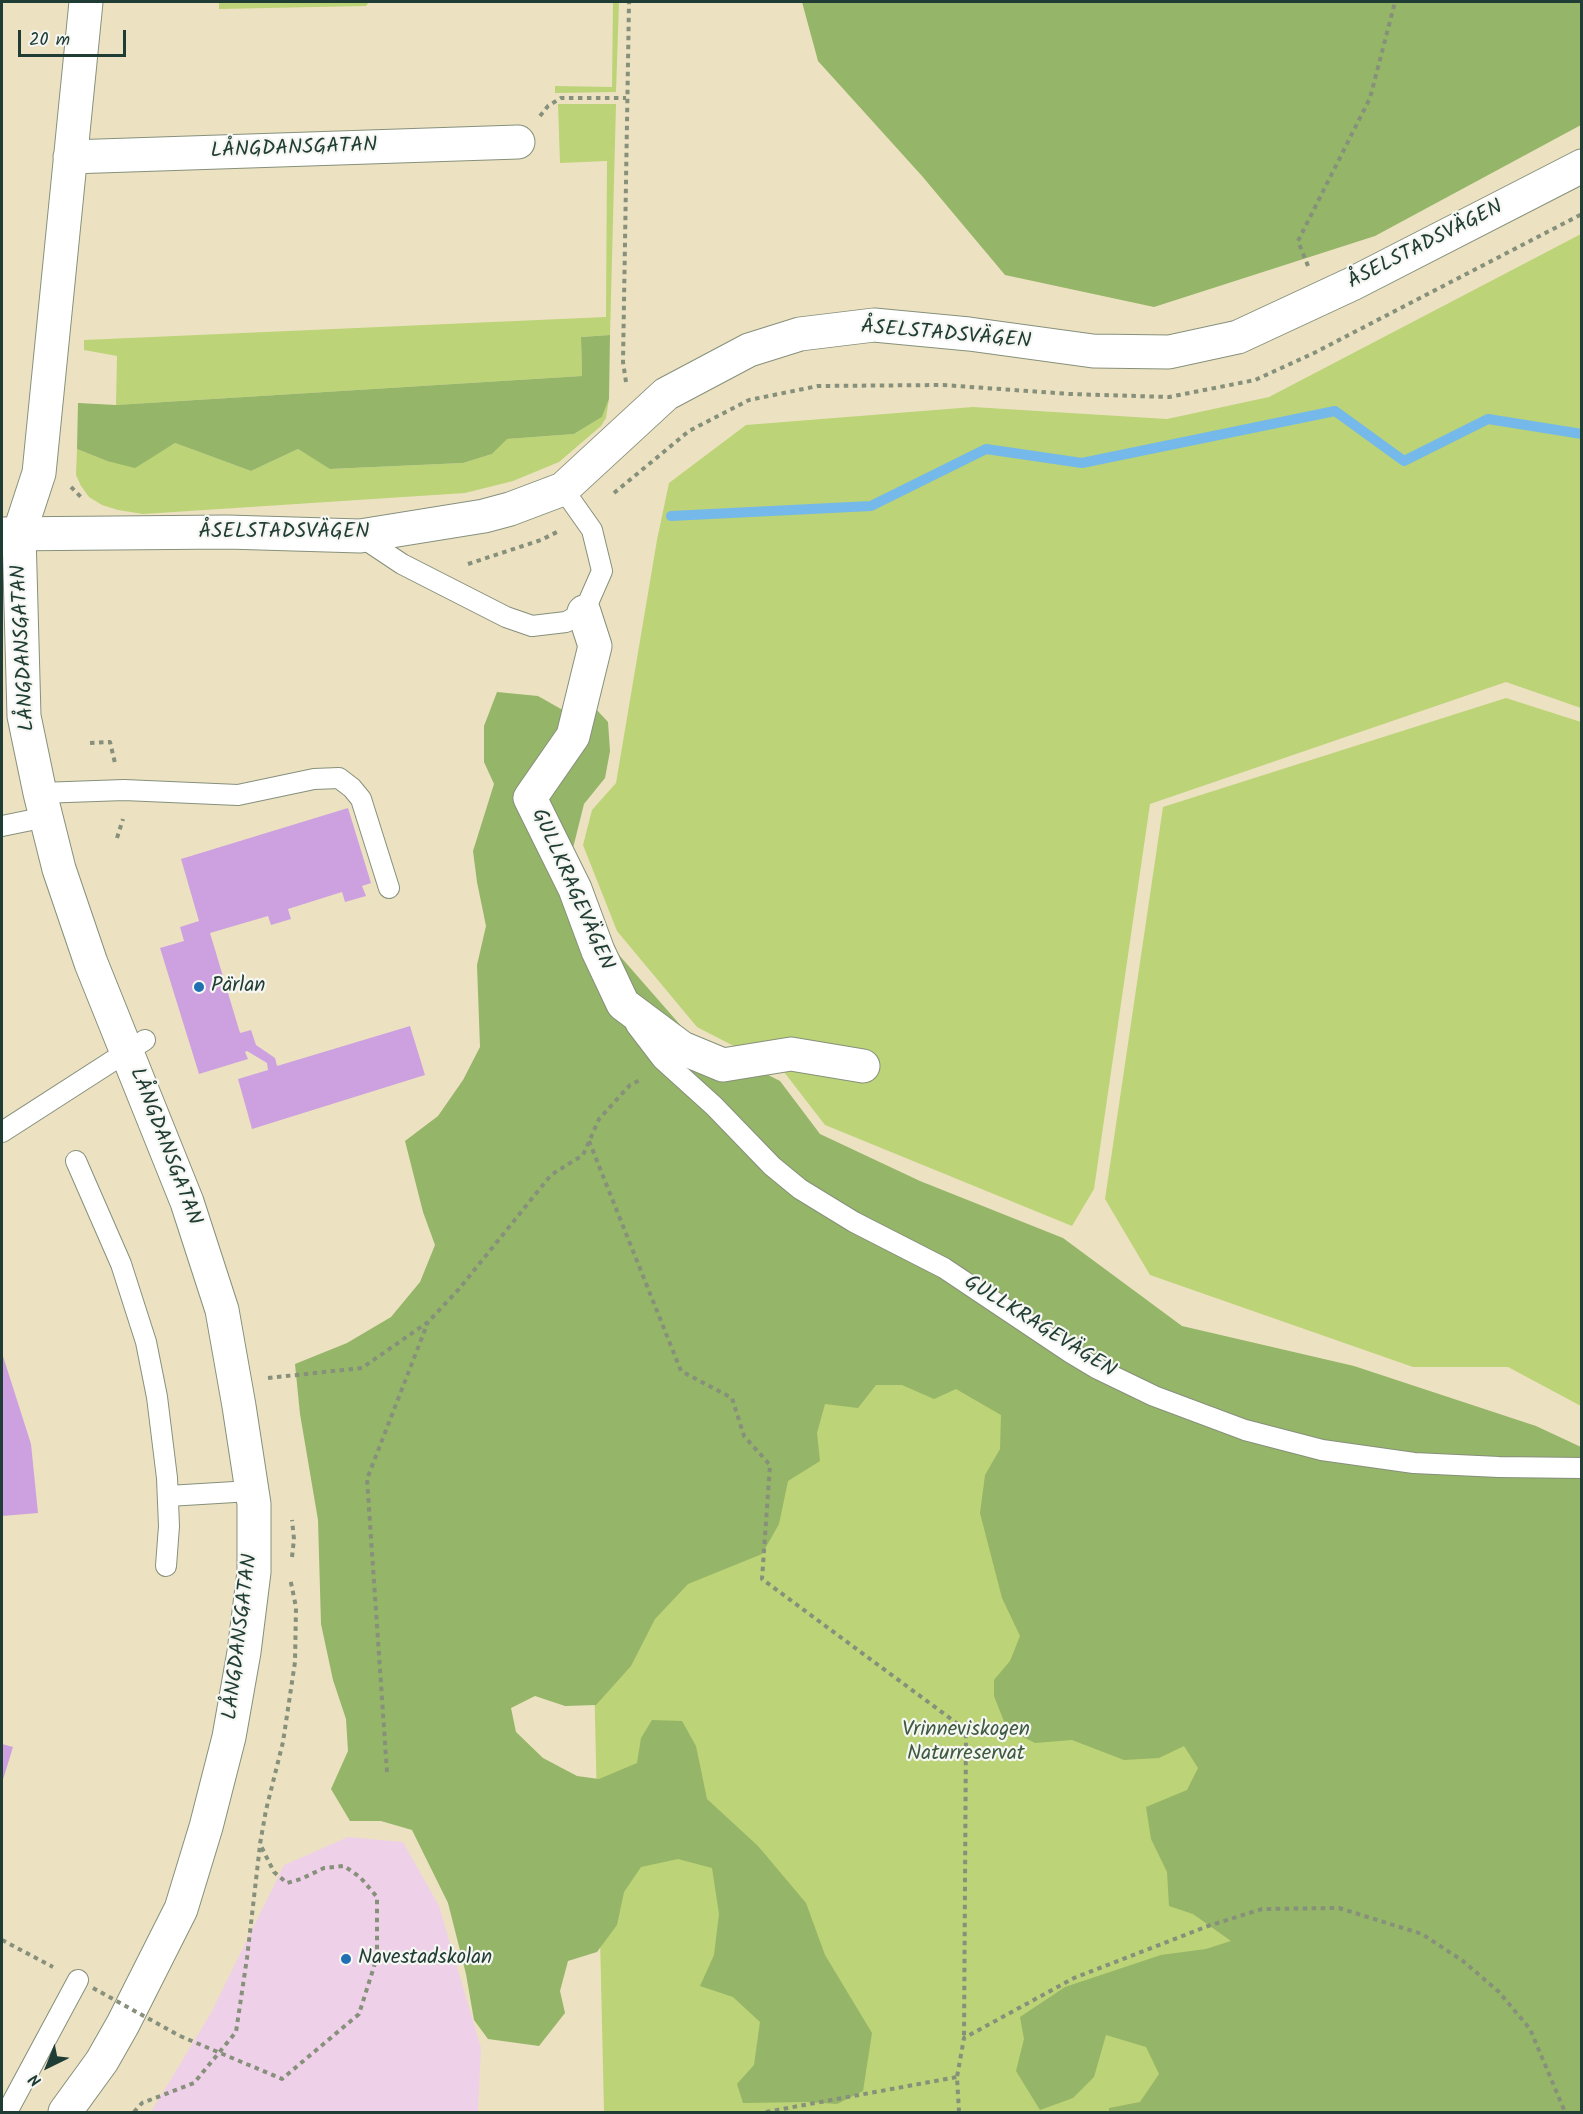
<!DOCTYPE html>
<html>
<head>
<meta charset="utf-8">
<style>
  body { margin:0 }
  #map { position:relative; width:1583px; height:2114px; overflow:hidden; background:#ece2c2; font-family:Kalam,sans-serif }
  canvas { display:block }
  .frame { position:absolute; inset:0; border:3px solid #1f3d34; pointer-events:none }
  .north { position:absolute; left:18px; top:2036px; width:60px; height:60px; -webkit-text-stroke:4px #f6f6f2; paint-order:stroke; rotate:223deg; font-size:16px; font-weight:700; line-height:24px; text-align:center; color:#1f3d34 }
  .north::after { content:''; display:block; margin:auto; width:21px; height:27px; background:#1f3d34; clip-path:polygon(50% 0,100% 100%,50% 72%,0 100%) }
  .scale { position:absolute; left:18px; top:30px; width:108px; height:27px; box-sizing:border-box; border:3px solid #1f3d34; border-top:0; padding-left:8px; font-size:18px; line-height:21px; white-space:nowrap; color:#1f3d34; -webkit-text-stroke:4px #f6f6f2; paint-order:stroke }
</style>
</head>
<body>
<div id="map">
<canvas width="1583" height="2114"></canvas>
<div class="frame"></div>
<div class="north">N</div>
<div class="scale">20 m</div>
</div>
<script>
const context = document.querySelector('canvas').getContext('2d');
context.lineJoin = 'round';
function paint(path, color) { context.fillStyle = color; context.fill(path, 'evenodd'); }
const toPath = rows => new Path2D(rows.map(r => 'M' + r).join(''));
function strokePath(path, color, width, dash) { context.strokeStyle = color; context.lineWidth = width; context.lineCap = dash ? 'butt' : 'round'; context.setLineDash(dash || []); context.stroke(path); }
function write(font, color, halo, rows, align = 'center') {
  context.font = font + ' Kalam,sans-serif'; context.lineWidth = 4.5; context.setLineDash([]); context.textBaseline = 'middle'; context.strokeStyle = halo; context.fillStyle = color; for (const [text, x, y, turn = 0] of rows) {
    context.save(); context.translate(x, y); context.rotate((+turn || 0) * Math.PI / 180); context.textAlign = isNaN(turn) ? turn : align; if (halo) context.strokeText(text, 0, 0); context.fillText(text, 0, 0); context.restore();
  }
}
paint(toPath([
  [348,1837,403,1842,439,1906,481,2048,478,2112,151,2112,211,2013,284,1865]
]), '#eed0e8');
paint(toPath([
  [219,2,369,2,366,6,219,9],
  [613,2,619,2,616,92,555,93,555,86,612,87],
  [558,104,616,104,610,335,581,337,582,376,116,405,117,356,84,350,84,340,606,317,607,161,560,163],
  [1581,234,1581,708,1506,682,1150,804,1094,1189,1072,1226,825,1125,784,1072,697,1027,617,931,583,845,592,810,616,783,657,540,669,483,746,425,973,407,1167,419,1269,397],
  [609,399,606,418,601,426,559,462,513,481,465,493,143,514,118,510,102,505,89,497,81,486,76,475,77,449,107,461,156,454,175,443,251,471,298,449,331,469,463,463,492,454,506,439,574,434,602,417],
  [1506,698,1581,722,1581,1406,1508,1367,1413,1367,1150,1275,1105,1199,1163,807],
  [587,1367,1027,1367,1581,2112,604,2112]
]), '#bcd377');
paint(toPath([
  [802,2,1581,2,1581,125,1375,236,1154,307,1005,275,922,176,818,61],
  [610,335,609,399,602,417,574,434,507,439,492,454,463,463,330,469,298,449,251,471,175,443,135,468,107,461,77,449,78,403,116,405,582,376,581,337],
  [497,692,538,696,561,709,595,708,608,722,610,751,605,778,584,804,573,848,605,939,689,1035,780,1081,820,1134,920,1181,1063,1238,1182,1326,1354,1366,1536,1426,1581,1447,1581,2112,1109,2112,1109,2108,1140,2102,1159,2074,1146,2047,1106,2035,1094,2077,1073,2098,1040,2110,1016,2071,1024,2039,1020,2017,1065,1987,1161,1955,1206,1949,1231,1941,1193,1914,1169,1906,1167,1872,1151,1839,1146,1807,1187,1790,1198,1768,1184,1746,1159,1758,1124,1760,1072,1740,1035,1743,1007,1729,994,1696,994,1680,1010,1661,1020,1636,1002,1598,980,1513,985,1475,1000,1449,1001,1415,956,1389,934,1399,902,1385,876,1385,858,1408,825,1404,817,1433,820,1461,788,1481,779,1524,762,1554,688,1584,655,1619,631,1666,596,1705,565,1706,535,1696,511,1708,516,1732,543,1758,577,1776,599,1779,637,1763,641,1738,652,1720,682,1721,696,1746,707,1799,758,1846,806,1903,825,1955,872,2033,863,2091,837,2104,807,2102,743,2103,737,2084,754,2065,760,2022,733,1997,700,1986,714,1955,719,1914,712,1868,678,1859,641,1867,624,1892,617,1925,597,1952,568,1961,560,1991,565,2013,539,2046,488,2039,474,2020,466,1974,448,1903,412,1830,381,1821,350,1821,331,1789,348,1751,346,1719,333,1680,321,1624,318,1520,300,1414,295,1364,347,1343,391,1317,420,1282,435,1245,423,1212,405,1141,438,1116,463,1080,480,1047,477,965,486,926,477,882,473,851,494,784,484,762,484,726]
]), '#95b568');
strokePath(toPath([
  [671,516,871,506,986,449,1082,463,1335,411,1404,461,1488,419,1582,434]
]), '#74b9ea', 10);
paint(toPath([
  [348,808,371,883,362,886,366,896,345,902,342,892,288,909,291,919,271,925,268,916,210,933,240,1033,251,1030,256,1045,275,1058,277,1066,410,1026,425,1075,252,1129,238,1079,268,1070,267,1063,247,1051,245,1052,248,1059,199,1074,160,948,184,941,180,927,199,921,181,859],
  [2,1353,31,1444,38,1513,2,1516],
  [2,1744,13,1747,2,1783]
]), '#cda1df');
const lane = toPath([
  [360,536,402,564,506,617,532,626,566,622,584,612,602,571,592,530,563,489],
  [40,793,124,790,238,795,314,779,339,778,352,788,361,799,389,888],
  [2,826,46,817],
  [636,1025,662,1059,714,1106,772,1166,800,1189,854,1222,944,1268,1071,1353,1096,1368,1154,1396,1245,1430,1322,1450,1414,1463,1499,1467,1582,1468],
  [2,1132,145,1040],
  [76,1161,121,1264,146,1342,157,1397,167,1478,169,1526,166,1566],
  [168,1496,251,1491],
  [7,2112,78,1980]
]);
const street = toPath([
  [70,157,518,142],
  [584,612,595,646,573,736,530,798,575,889,598,951,623,1004,682,1048,723,1065,791,1054,863,1066],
  [65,2112,102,2061,123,2024,181,1909,206,1827,229,1737,244,1652,254,1572,254,1504,239,1406,222,1310,187,1202,91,963,59,869,40,793,24,716,19,534,39,473,86,2]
]);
const secondary = toPath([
  [2,534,227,532,360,536,484,516,510,509,563,489,666,394,749,350,800,334,874,325,969,334,1093,351,1169,352,1238,337,1352,284,1582,166]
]);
strokePath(lane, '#86907b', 22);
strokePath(street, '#86907b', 35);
strokePath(secondary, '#86907b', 35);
strokePath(toPath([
  [540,116,548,106,561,98,626,98],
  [1308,266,1298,241,1370,98,1395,2],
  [626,382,623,362,629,2],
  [71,487,82,498],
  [614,493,689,431,749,400,818,386,943,385,1070,394,1169,397,1255,380,1314,353,1582,214],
  [468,564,541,540,559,531],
  [90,743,110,742,115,763],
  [117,838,123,819],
  [589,1141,681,1371,732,1398,744,1436,770,1465,762,1579,966,1730,964,2038],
  [268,1378,362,1368,428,1322,459,1289,551,1175,583,1155,599,1119,630,1085,642,1079],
  [292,1557,294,1539,292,1520],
  [387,1772,367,1479,428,1322],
  [2,1940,53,1967],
  [180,2036,282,2079,359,2014,377,1957,377,1897,360,1877,344,1866,324,1868,301,1879,287,1883,274,1872,260,1844,266,1810,283,1742,295,1662,296,1607,290,1578],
  [134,2112,142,2103,194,2083,236,2032,247,1958,260,1845],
  [766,2112,957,2077],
  [959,2112,957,2077,964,2038,1074,1978,1208,1926,1262,1909,1339,1908,1422,1934,1463,1961,1499,1992,1530,2029,1565,2112]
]), '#86907b', 4, [4.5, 4.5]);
strokePath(lane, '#fff', 20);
strokePath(street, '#fff', 33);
strokePath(secondary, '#fff', 33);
strokePath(toPath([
  [93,1988,180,2036]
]), '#86907b', 4, [4.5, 4.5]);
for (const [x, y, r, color] of [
  [199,987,6,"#1f6fb2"],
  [346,1959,6,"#1f6fb2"]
]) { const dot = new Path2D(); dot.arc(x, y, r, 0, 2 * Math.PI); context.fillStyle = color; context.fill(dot); strokePath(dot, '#f6f6f2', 2); }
write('21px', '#1f3d34', '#f6f6f2', [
  ["LÅNGDANSGATAN",294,150,-2],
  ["ÅSELSTADSVÄGEN",1426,246,-27],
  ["ÅSELSTADSVÄGEN",946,336,5],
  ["ÅSELSTADSVÄGEN",284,533],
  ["LÅNGDANSGATAN",25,648,-93],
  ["GULLKRAGEVÄGEN",571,890,66],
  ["LÅNGDANSGATAN",164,1147,69],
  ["GULLKRAGEVÄGEN",1039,1328,32],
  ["LÅNGDANSGATAN",242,1637,-83]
]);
write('21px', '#1f3d34', '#f6f6f2', [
  ["Pärlan",211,987],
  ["Navestadskolan",358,1959]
], 'left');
write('21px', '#3e5b41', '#f6f6f2', [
  ["Vrinneviskogen",966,1731],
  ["Naturreservat",966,1755]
]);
</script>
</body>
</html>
